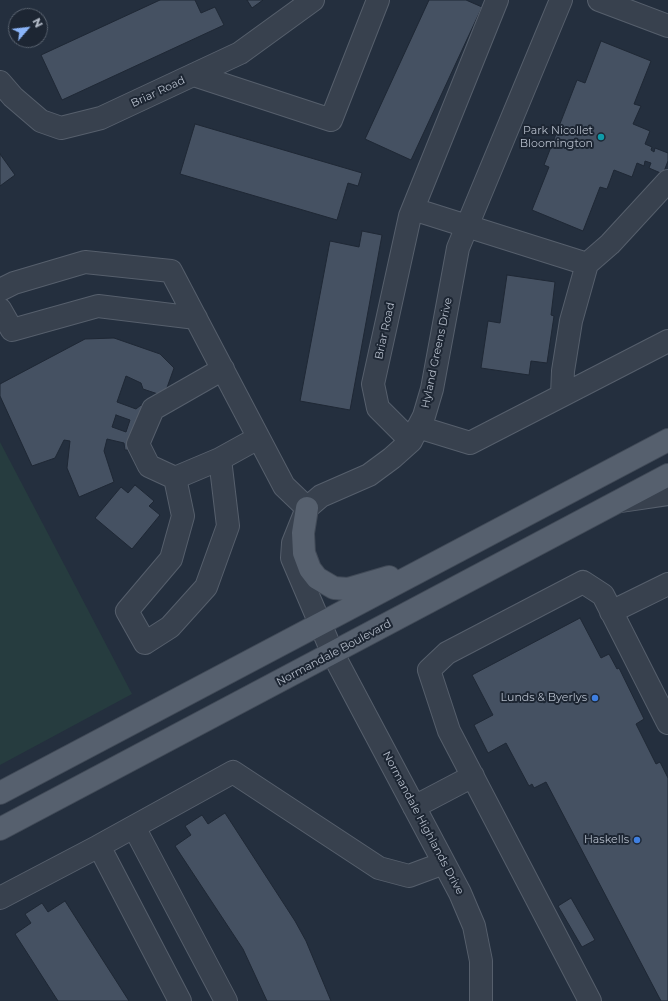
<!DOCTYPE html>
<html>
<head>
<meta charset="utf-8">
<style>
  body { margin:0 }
  #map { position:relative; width:668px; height:1001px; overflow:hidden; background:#242f3e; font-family:Montserrat,sans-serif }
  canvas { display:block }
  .north { position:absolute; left:8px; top:8px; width:40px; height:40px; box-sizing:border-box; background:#1d2633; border:1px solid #59626f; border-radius:50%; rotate:62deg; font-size:11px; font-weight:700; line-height:16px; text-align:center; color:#b4bcc9 }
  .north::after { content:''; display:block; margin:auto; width:14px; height:18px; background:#8ab4f8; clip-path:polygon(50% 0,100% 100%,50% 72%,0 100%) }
</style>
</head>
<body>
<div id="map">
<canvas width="668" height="1001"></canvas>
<div class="north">N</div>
</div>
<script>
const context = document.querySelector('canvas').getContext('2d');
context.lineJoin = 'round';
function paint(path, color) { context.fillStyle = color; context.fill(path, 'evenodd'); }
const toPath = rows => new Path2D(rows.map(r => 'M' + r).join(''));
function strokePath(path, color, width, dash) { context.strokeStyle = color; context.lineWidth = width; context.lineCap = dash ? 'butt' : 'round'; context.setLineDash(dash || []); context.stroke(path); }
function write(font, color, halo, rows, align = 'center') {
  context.font = font + ' Montserrat,sans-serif'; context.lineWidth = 4; context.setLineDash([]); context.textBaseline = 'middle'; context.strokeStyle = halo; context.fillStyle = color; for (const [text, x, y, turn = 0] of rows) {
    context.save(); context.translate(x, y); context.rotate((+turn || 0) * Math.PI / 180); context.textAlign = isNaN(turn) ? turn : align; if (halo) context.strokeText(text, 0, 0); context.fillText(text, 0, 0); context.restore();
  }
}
paint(toPath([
  [0,442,132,694,0,765]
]), '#263c3f');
const building = toPath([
  [160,0,195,0,201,13,215,7,224,25,62,100,41,55,160,0],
  [247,0,263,0,252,8,247,0],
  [429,0,466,0,482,7,411,160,365,139,429,0],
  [601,41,651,61,634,104,641,106,633,124,650,131,645,144,652,147,651,150,654,152,655,148,668,153,668,161,663,174,649,168,651,163,645,161,644,166,637,163,632,177,614,170,607,189,600,187,583,231,532,210,549,167,544,165,577,80,585,83,601,41],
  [195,124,362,173,358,186,348,183,337,220,180,174,195,124],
  [0,154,15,175,0,186,0,154],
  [362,231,382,235,350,410,300,401,330,241,359,247,362,231],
  [507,275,555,282,551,315,554,316,547,363,531,361,529,375,481,368,488,321,500,323,507,275],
  [114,338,160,354,174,368,164,396,143,389,141,383,126,376,117,402,136,409,141,405,148,411,134,450,125,450,124,443,107,439,104,451,114,482,79,497,67,468,70,441,64,440,55,458,32,466,0,396,0,384,85,339,114,338],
  [116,415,130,420,126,432,112,427,116,415],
  [135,485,154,501,149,506,160,515,132,549,95,518,121,487,128,493,135,485],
  [580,618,601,658,609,654,617,669,619,668,644,719,636,724,656,764,660,762,668,778,668,1001,661,1001,546,782,534,788,532,784,529,786,506,743,488,753,474,725,493,715,472,675,580,618],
  [225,813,295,921,306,941,331,1001,267,1001,243,949,175,846,191,835,185,826,202,815,208,824,225,813],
  [571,898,595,940,582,947,558,906,571,898],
  [65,901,129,1001,58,1001,15,934,31,923,25,914,42,903,48,912,65,901]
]);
paint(building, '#455162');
strokePath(building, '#1f2835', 1);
const minor = toPath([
  [599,0,668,26],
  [194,75,331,120,378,0],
  [0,82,13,97,41,121,61,128,101,118,240,53,313,0],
  [413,209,587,264,610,244,668,181],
  [0,290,14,283,85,262,171,271,284,486,307,508],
  [0,309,12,330,98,306,196,318],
  [223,369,153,409,138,444,149,466,175,478,183,516,171,559,127,611,145,643,170,627,206,587,228,526,220,459,258,438],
  [562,395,563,371,571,321,587,264],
  [418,427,470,443,668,341],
  [411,441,378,408,373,384,410,216,497,0],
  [175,478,220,459],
  [621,501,668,494],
  [611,612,668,584],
  [414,807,473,776],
  [134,827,226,1001],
  [99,846,233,772,379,868,409,876,444,863],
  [0,898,99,846,180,1001],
  [481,1001,481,961,474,926,460,893,333,654,292,558,293,543,307,508,321,496,369,475,392,458,411,441,424,416,432,389,458,248,561,0],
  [590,1001,449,731,429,670,447,653,583,582,603,595,668,723]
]);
const major = toPath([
  [307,508,303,533,304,553,310,569,317,578,334,588,348,589,389,577],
  [0,793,668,440],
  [0,829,668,475]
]);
strokePath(minor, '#565f6c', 24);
strokePath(major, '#414a57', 24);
strokePath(minor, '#38414e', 22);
strokePath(major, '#56606e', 22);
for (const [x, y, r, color] of [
  [601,137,4,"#0f9aa8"],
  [595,698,4,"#3f7fe0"],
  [637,840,4,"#3f7fe0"]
]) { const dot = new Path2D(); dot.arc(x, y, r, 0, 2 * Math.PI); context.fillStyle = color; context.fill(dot); strokePath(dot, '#1d2633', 1.5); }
write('11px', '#b4bcc9', '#1d2633', [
  ["Briar Road",158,92,-25],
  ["Briar Road",385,331,-78],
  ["Hyland Greens Drive",437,353,-78],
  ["Normandale Boulevard",334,653,-28],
  ["Normandale Highlands Drive",423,823,62]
]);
write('11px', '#b4bcc9', '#1d2633', [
  ["Park Nicollet",593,131],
  ["Bloomington",593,144],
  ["Lunds & Byerlys",587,698],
  ["Haskells",629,840]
], 'right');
</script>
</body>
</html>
